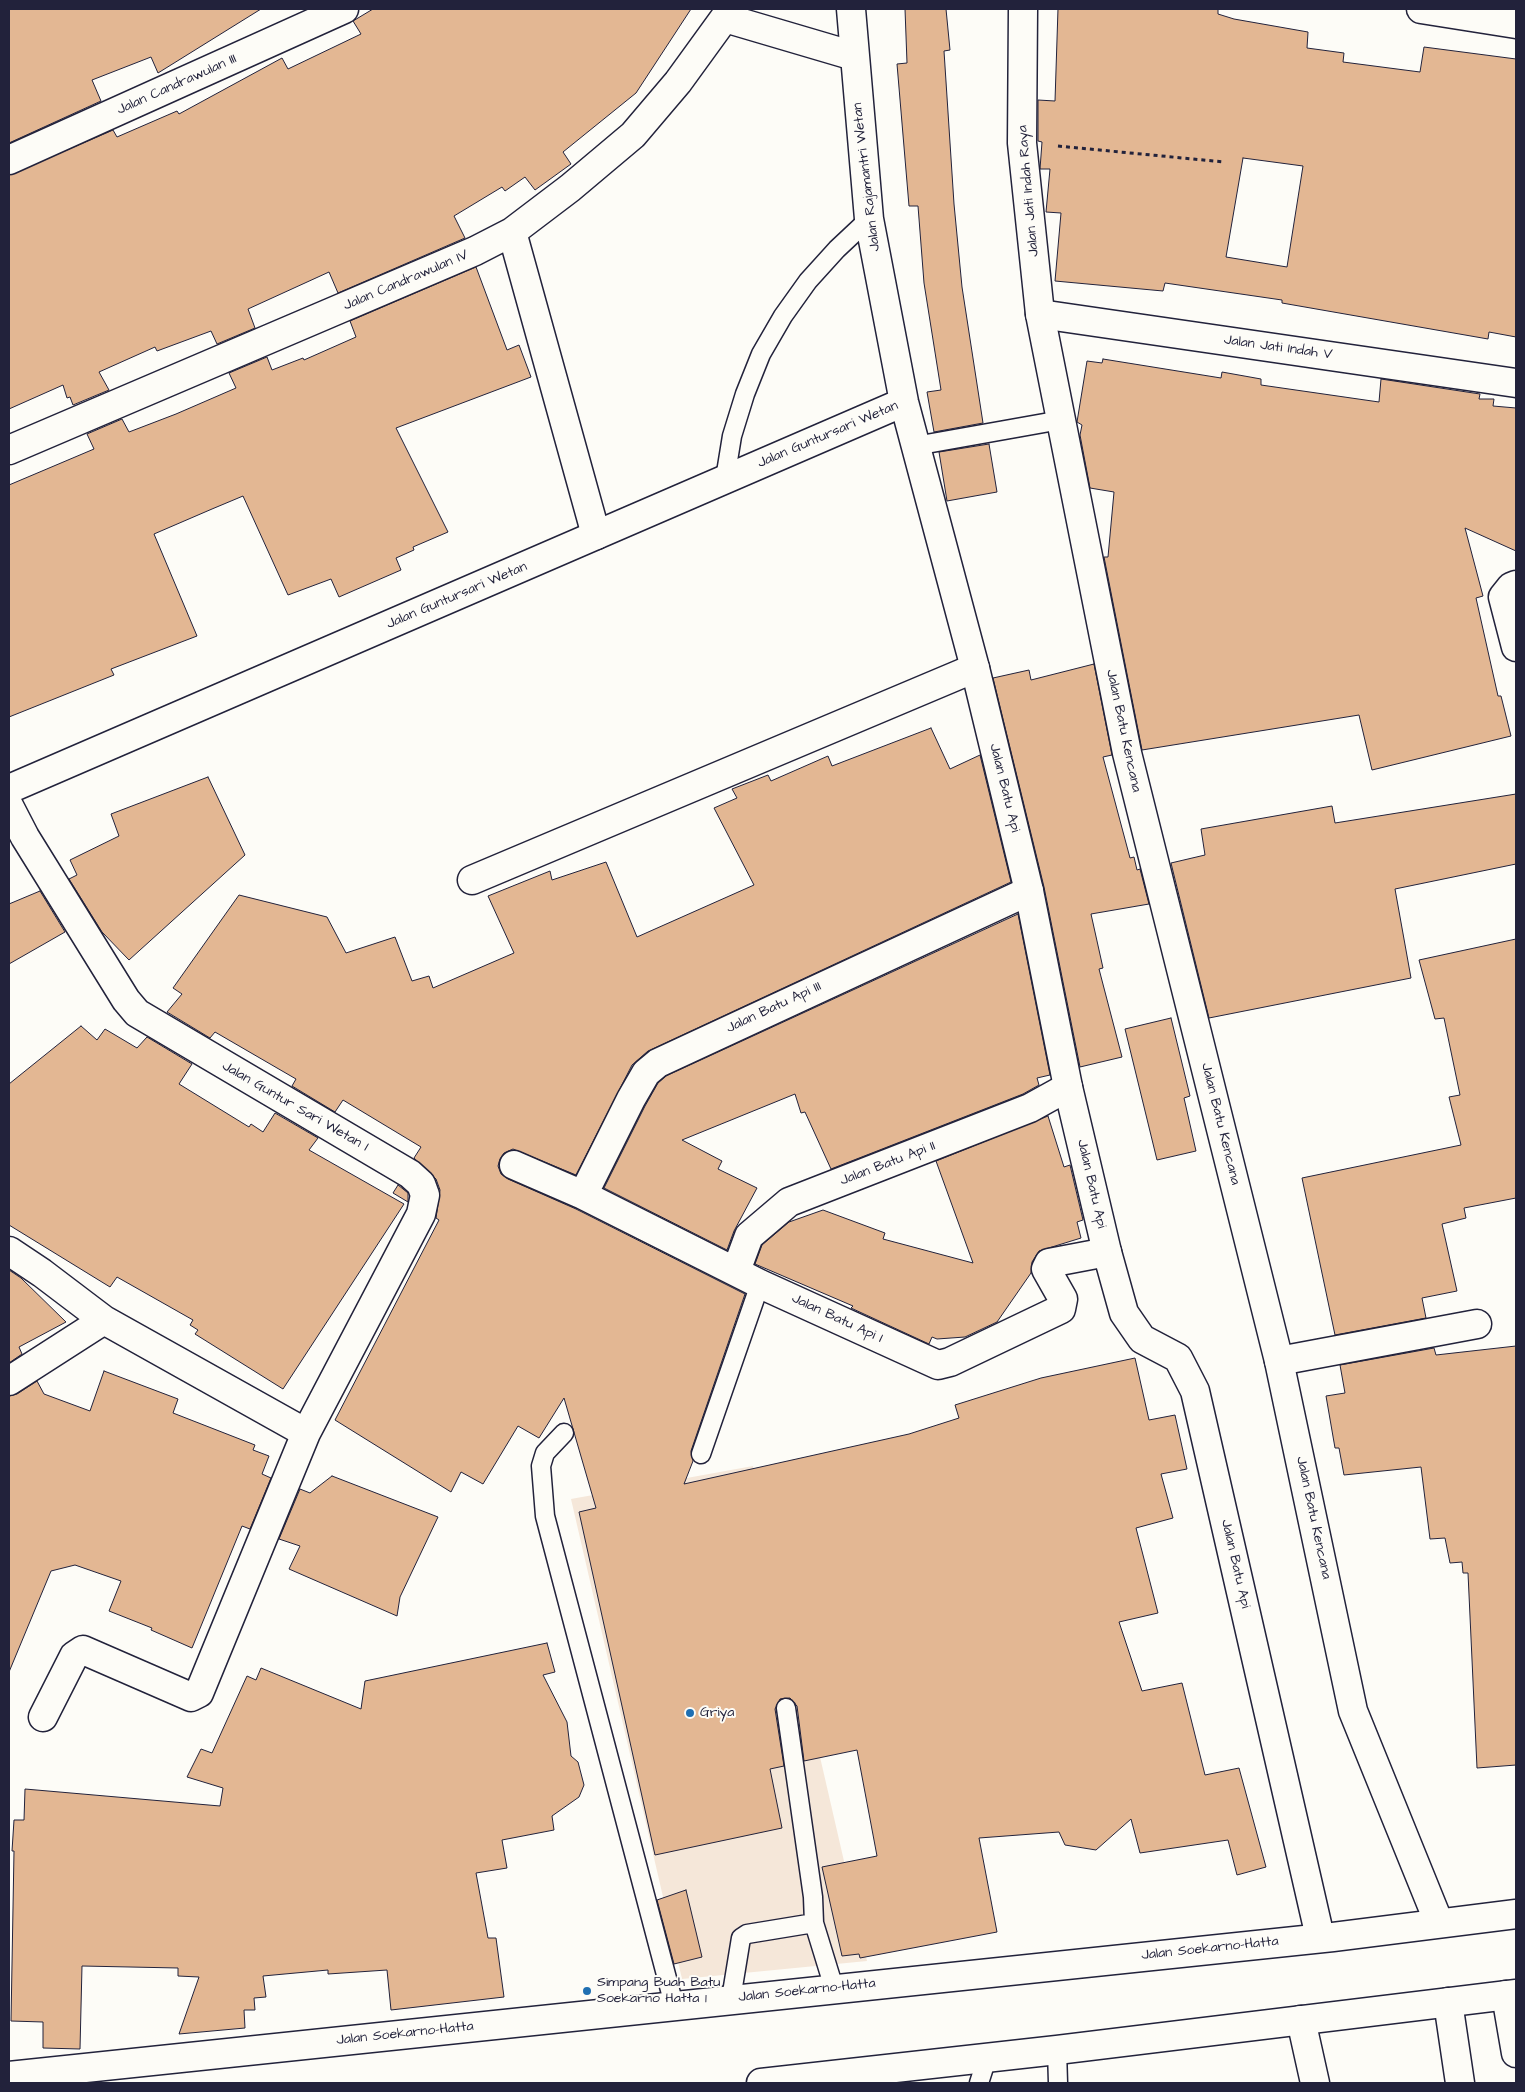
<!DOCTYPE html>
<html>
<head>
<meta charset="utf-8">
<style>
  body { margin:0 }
  #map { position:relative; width:1525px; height:2092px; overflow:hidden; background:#fdfcf7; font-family:"Architects Daughter",sans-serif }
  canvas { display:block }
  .frame { position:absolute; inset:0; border:10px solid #22223b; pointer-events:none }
</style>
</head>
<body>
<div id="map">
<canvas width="1525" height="2092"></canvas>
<div class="frame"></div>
</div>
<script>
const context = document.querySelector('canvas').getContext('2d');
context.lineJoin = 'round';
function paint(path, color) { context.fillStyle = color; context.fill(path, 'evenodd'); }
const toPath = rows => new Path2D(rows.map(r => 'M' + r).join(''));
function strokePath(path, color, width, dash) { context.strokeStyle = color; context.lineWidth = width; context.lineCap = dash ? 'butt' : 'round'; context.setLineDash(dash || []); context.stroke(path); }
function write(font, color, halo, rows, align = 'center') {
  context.font = font + ' "Architects Daughter",sans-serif'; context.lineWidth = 4; context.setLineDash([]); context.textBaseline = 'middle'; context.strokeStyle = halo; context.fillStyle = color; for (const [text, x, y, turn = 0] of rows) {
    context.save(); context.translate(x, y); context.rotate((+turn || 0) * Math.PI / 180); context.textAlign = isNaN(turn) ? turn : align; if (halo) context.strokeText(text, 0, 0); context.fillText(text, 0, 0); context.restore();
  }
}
paint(toPath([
  [753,1466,867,1961,682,1979,571,1499]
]), '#f5e7d9');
const building = toPath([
  [9,9,261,9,158,73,151,57,92,80,101,101,9,143,9,9],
  [373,9,691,9,636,93,563,152,571,164,535,190,525,177,505,191,502,187,454,216,465,238,338,293,329,272,248,309,255,328,217,344,211,331,157,351,155,347,99,372,109,390,73,405,70,397,67,398,63,385,9,409,9,175,113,130,117,137,177,111,179,114,282,58,288,69,361,34,353,21,373,9],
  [905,9,946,9,950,50,944,51,954,204,962,287,983,423,934,432,927,392,941,390,924,283,918,206,909,206,897,64,907,63,905,9],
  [1058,9,1218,9,1218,14,1234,19,1308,32,1307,48,1344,53,1343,62,1420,72,1424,47,1516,59,1516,337,1489,332,1488,339,1282,303,1282,300,1165,283,1163,291,1055,281,1061,213,1046,212,1050,169,1040,169,1042,142,1038,141,1038,100,1055,101,1058,9],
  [1243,158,1303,166,1287,267,1226,257,1243,158],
  [476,267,507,350,519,345,531,377,396,428,448,532,413,547,414,550,396,558,401,570,339,597,331,579,288,595,243,496,212,509,154,534,197,636,111,669,114,675,9,717,9,485,94,449,87,434,122,419,129,432,176,414,236,388,229,373,267,357,272,370,303,358,304,360,356,337,350,321,476,267],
  [1103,359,1221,378,1222,372,1261,379,1261,385,1379,402,1381,379,1480,394,1479,399,1494,399,1493,406,1516,408,1516,551,1465,528,1483,596,1476,598,1498,696,1501,696,1511,736,1372,770,1359,715,1142,750,1104,557,1108,557,1114,492,1090,488,1080,435,1082,425,1077,422,1087,361,1102,363,1103,359],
  [989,444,997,492,947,501,939,452,989,444],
  [1094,664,1112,755,1103,757,1130,858,1134,857,1137,870,1140,869,1149,904,1091,914,1103,968,1099,969,1122,1057,1080,1067,1044,887,993,678,1029,670,1031,680,1094,664],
  [931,728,950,769,980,755,1011,882,648,1051,632,1065,576,1175,513,1149,504,1153,500,1159,498,1166,501,1174,508,1179,576,1209,745,1294,691,1451,693,1461,684,1484,909,1434,959,1418,955,1405,1041,1378,1135,1358,1149,1420,1175,1415,1187,1469,1161,1474,1173,1518,1136,1528,1158,1613,1119,1622,1142,1691,1182,1683,1205,1775,1239,1768,1266,1867,1237,1875,1228,1840,1140,1853,1131,1819,1096,1850,1065,1845,1059,1832,979,1838,997,1932,860,1958,859,1954,842,1956,822,1867,877,1856,857,1750,804,1761,797,1706,790,1698,780,1699,775,1709,784,1766,770,1769,782,1828,655,1855,579,1512,596,1508,564,1398,539,1438,518,1426,483,1484,461,1472,451,1492,335,1420,439,1220,436,1218,440,1190,436,1179,414,1158,421,1147,343,1100,335,1112,292,1086,296,1079,215,1032,210,1038,167,1012,182,994,173,988,239,895,327,917,346,953,395,937,412,981,429,976,433,988,514,953,488,896,550,871,552,880,606,862,637,937,754,885,714,808,737,798,732,789,768,775,771,781,828,756,832,766,931,728],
  [208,777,245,855,129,960,102,932,69,879,77,875,70,860,119,836,111,814,208,777],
  [1516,794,1516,864,1395,889,1411,978,1209,1018,1171,863,1205,855,1201,829,1332,806,1335,823,1516,794],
  [40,891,65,932,9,964,9,904,40,891],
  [1018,914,1050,1075,1037,1078,1039,1085,1023,1094,831,1169,805,1112,801,1113,795,1094,682,1140,722,1161,718,1169,757,1188,734,1231,727,1250,604,1188,645,1106,658,1083,666,1076,1018,914],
  [1516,939,1516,1198,1464,1208,1466,1218,1442,1224,1457,1291,1422,1298,1426,1318,1335,1335,1302,1178,1461,1145,1449,1097,1460,1095,1444,1018,1435,1019,1419,960,1516,939],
  [1171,1018,1190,1096,1184,1098,1196,1151,1157,1160,1125,1029,1171,1018],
  [81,1026,97,1040,105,1029,137,1048,147,1037,192,1064,179,1084,249,1127,251,1124,263,1132,275,1113,318,1138,309,1150,404,1204,283,1389,195,1334,198,1330,190,1325,193,1320,117,1277,110,1287,9,1225,9,1084,81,1026],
  [1048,1116,1064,1167,1070,1165,1083,1220,1077,1222,1081,1238,1039,1251,1032,1262,1031,1273,997,1322,965,1337,937,1339,932,1337,929,1344,851,1308,853,1306,755,1264,762,1245,789,1222,823,1210,885,1233,883,1239,973,1263,936,1161,1048,1116],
  [398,1185,408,1193,408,1202,393,1193,398,1185],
  [9,1270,21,1278,66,1322,19,1347,22,1354,9,1363,9,1270],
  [1516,1346,1516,1765,1477,1768,1468,1573,1463,1573,1462,1562,1450,1563,1445,1538,1430,1539,1421,1467,1344,1475,1339,1448,1335,1448,1326,1396,1345,1393,1340,1365,1434,1348,1436,1355,1516,1346],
  [104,1371,178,1399,173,1413,255,1445,253,1450,269,1456,262,1474,271,1478,250,1529,242,1526,192,1648,151,1630,152,1628,109,1611,121,1581,75,1565,51,1571,9,1672,9,1396,17,1394,37,1381,44,1394,90,1411,104,1371],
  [332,1476,438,1517,400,1597,397,1616,289,1569,300,1546,279,1539,300,1489,310,1493,332,1476],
  [547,1643,555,1672,543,1675,567,1722,571,1756,578,1762,584,1785,579,1797,552,1816,554,1830,502,1840,507,1868,476,1873,488,1938,496,1938,504,1997,391,2010,387,1970,328,1974,328,1970,263,1976,266,1997,254,1998,255,2010,244,2010,245,2028,179,2034,199,1977,178,1976,178,1968,82,1966,80,2049,43,2048,43,2022,11,2021,14,1851,12,1851,14,1820,24,1820,25,1789,220,1806,223,1788,187,1777,201,1749,212,1753,247,1676,256,1680,261,1668,361,1709,365,1681,547,1643],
  [686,1890,702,1957,674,1964,657,1900,686,1890]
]);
paint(building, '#e3b793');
strokePath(building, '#22223b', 1);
const service = toPath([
  [915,446,1061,420],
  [725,479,732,436,745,394,761,354,783,316,808,281,837,249,869,219],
  [564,1433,545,1453,541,1466,545,1516,674,2005],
  [701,1454,760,1284],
  [786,1708,813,1897,814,1923,834,1988],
  [731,1999,741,1938,747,1934,814,1923],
  [1057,2050,1058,2083],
  [979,2083,987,2058]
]);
const minor = toPath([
  [1421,9,1516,24],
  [725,18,854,56],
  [9,160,344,9],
  [512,232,596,535],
  [1040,314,1516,383],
  [9,450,475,251,512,232,570,188,633,135,678,82,731,9],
  [1516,585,1511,587,1503,597,1516,647],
  [9,806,25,837,126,1000,137,1013,410,1174,421,1184,425,1195,421,1214,306,1433,199,1693,191,1697,83,1650,74,1656,43,1717],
  [472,880,975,668],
  [514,1165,583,1195,760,1284,938,1365,950,1362,1061,1309,1063,1299,1046,1269,1049,1263,1107,1252],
  [583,1195,631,1099,646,1073,658,1063,1029,891],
  [9,1251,42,1273,104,1320,306,1433],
  [736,1271,749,1236,789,1202,1030,1108,1068,1087],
  [1279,1361,1477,1324],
  [9,1381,104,1320],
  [1506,1995,1516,2053],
  [1448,2002,1460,2083],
  [1301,2020,1315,2083]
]);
const tertiary = toPath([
  [851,9,869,219,904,402,975,668,1029,891,1068,1087,1107,1252,1124,1313,1142,1339,1178,1358,1195,1391,1320,1937],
  [1023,9,1022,143,1040,314,1127,753,1279,1361,1353,1711,1439,1923],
  [9,789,904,402]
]);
const trunk = toPath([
  [9,2076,1333,1937,1516,1914],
  [761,2083,1057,2050,1516,1994]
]);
strokePath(service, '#22223b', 21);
strokePath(minor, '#22223b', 31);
strokePath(tertiary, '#22223b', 31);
strokePath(trunk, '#22223b', 31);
strokePath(toPath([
  [1058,146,1224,162]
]), '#22223b', 3, [4, 4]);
strokePath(service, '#fdfcf7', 18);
strokePath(minor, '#fdfcf7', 28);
strokePath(tertiary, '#fdfcf7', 28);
strokePath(trunk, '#fdfcf7', 28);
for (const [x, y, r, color] of [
  [690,1713,5,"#1f6fb2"],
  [587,1991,5,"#1f6fb2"]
]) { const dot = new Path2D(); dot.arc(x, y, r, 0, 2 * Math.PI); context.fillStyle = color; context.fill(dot); strokePath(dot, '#fdfcf7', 2); }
write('14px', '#22223b', '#fdfcf7', [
  ["Jalan Candrawulan III",177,85,-24],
  ["Jalan Rajamantri Wetan",867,177,-97],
  ["Jalan Jati Indah Raya",1029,191,-95],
  ["Jalan Candrawulan IV",406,281,-23],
  ["Jalan Jati Indah V",1278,348,8],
  ["Jalan Guntursari Wetan",828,435,-23],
  ["Jalan Guntursari Wetan",457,596,-23],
  ["Jalan Batu Kencana",1123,731,78],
  ["Jalan Batu Api",1004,788,76],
  ["Jalan Batu Api III",774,1008,-25],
  ["Jalan Guntur Sari Wetan I",295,1107,30],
  ["Jalan Batu Kencana",1220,1124,76],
  ["Jalan Batu Api II",888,1164,-21],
  ["Jalan Batu Api",1091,1184,77],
  ["Jalan Batu Api I",837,1319,25],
  ["Jalan Batu Kencana",1313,1518,78],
  ["Jalan Batu Api",1235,1564,77],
  ["Jalan Soekarno-Hatta",1210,1949,-6],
  ["Jalan Soekarno-Hatta",807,1991,-6],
  ["Jalan Soekarno-Hatta",405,2034,-6]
]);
write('14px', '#22223b', '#fdfcf7', [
  ["Griya",700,1713],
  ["Simpang Buah Batu",597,1983],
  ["Soekarno Hatta 1",597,1999]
], 'left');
</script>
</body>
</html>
